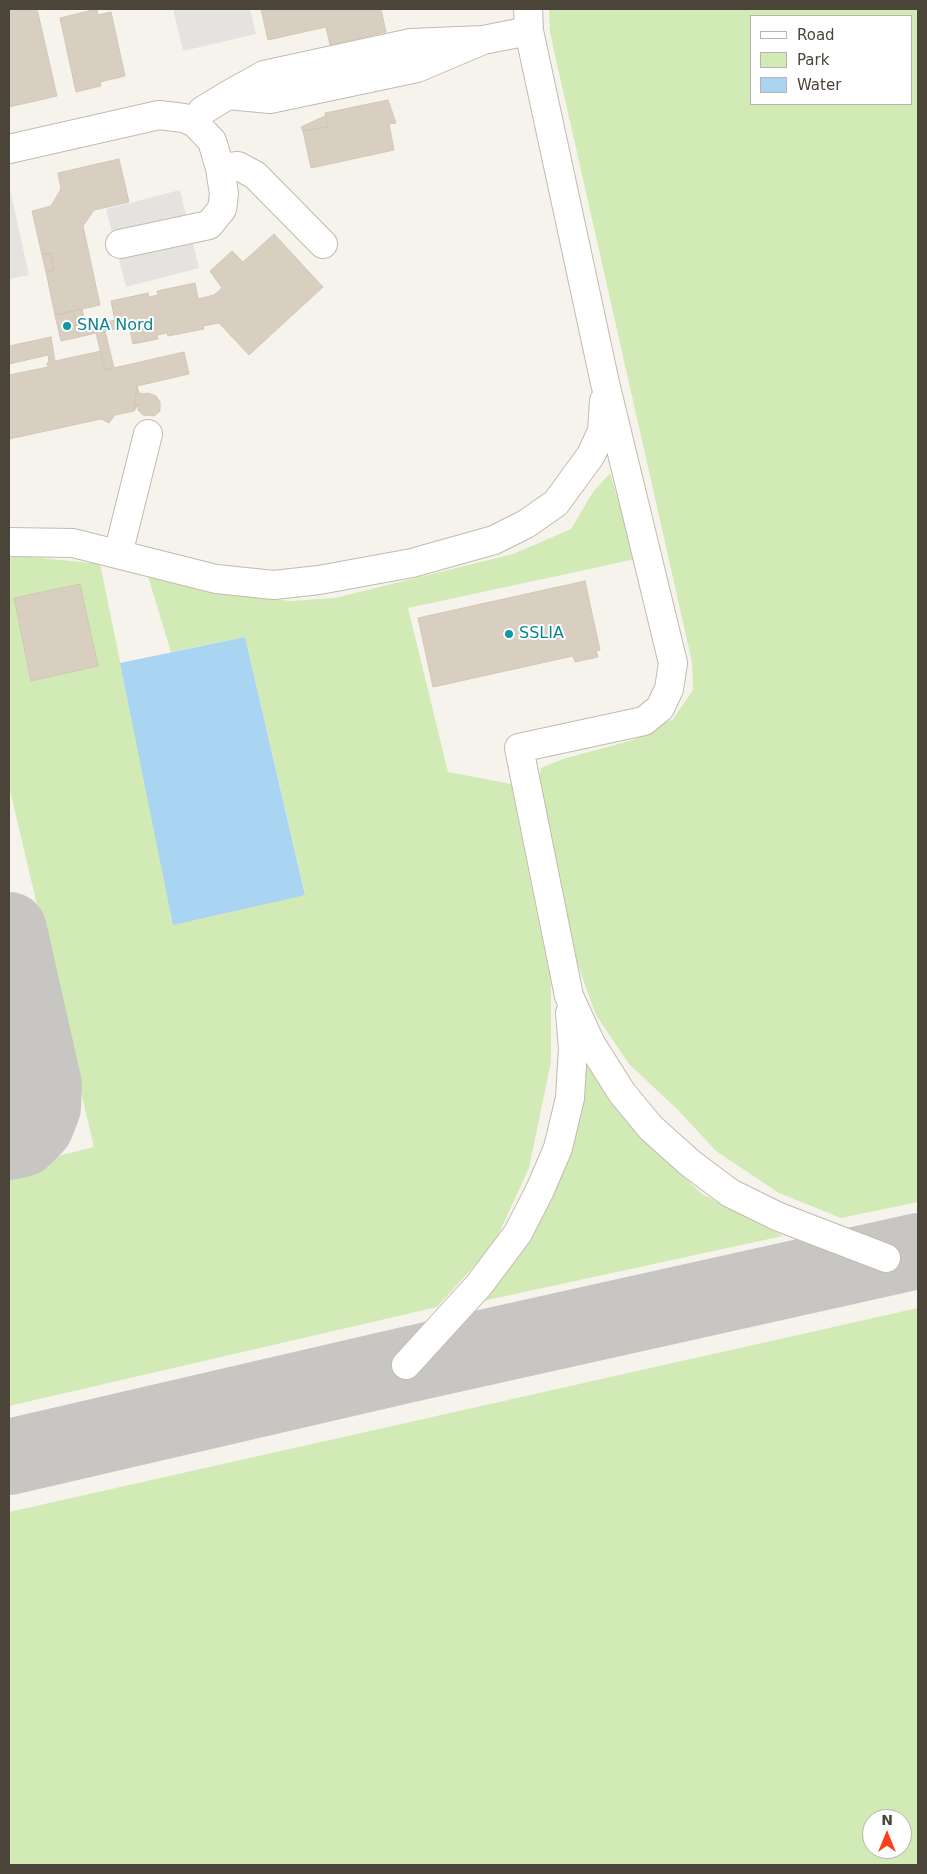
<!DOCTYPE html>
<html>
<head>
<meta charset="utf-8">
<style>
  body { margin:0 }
  #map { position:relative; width:927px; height:1874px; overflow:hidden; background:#f6f3ec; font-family:"DejaVu Sans",sans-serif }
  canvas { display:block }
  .frame { position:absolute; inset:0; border:10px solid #4b4439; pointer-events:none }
  .legend { position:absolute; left:750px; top:15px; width:162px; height:90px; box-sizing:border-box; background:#fff; border:1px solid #b7b4b0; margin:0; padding:6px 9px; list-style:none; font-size:15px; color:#4b4439 }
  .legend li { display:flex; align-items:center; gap:10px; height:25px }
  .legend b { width:25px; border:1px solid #b7b4b0 }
  .north { position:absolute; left:862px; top:1809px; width:50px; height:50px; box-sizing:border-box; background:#fff; border:1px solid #b7b4b0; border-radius:50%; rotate:0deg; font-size:14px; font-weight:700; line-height:20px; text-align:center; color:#4b4439 }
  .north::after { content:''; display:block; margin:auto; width:18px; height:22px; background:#fc3f1d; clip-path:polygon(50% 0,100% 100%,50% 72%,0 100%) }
</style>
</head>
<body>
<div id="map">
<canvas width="927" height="1874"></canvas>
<div class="frame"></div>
<ul class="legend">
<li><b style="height:6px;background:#fff"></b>Road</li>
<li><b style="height:14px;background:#d2eab5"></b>Park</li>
<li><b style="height:14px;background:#a9d4f2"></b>Water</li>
</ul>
<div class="north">N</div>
</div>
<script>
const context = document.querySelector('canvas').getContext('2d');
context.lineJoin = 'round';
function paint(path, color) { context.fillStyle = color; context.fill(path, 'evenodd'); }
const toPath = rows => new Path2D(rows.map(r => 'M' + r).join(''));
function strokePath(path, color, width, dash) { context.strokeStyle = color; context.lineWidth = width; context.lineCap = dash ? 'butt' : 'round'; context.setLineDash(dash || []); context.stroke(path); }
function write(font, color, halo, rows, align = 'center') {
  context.font = font + ' "DejaVu Sans",sans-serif'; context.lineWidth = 4; context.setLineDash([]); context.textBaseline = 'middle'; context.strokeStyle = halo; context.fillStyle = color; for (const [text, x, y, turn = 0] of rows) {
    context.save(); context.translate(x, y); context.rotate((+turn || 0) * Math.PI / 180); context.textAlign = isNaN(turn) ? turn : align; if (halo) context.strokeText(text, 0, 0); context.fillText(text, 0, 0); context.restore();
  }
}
paint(toPath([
  [549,9,918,9,918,1202,841,1218,779,1193,716,1151,680,1112,629,1064,596,1015,578,965,538,788,541,768,563,759,633,740,673,719,693,690,692,662,550,33],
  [751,16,911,16,911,104,751,104],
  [610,473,636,559,408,608,448,772,511,784,551,983,551,1062,529,1168,494,1244,437,1307,9,1406,9,1168,94,1147,9,786,9,558,21,556,100,564,174,924,305,894,245,637,171,652,147,573,216,592,290,601,335,598,513,554,571,529,593,492],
  [582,1056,660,1154,702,1194,783,1236,478,1302],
  [918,1308,918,1865,9,1865,9,1512],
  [872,1819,902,1819,902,1849,872,1849]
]), '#d2eab5');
paint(toPath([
  [173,9,250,9,256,34,183,51],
  [9,185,29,275,9,279],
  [180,190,199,268,126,287,106,209]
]), '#e5e3e0');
paint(toPath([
  [245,637,305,895,173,925,120,663]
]), '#a9d4f2');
strokePath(toPath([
  [9,930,44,1085,43,1107,36,1125,22,1139,9,1142],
  [9,1457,406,1365,918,1251]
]), '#c8c6c3', 76);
const building = toPath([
  [9,9,37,9,57,96,9,107,9,9],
  [97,9,98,15,111,12,125,76,100,82,101,86,76,92,60,18,97,9],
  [261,9,381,9,386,32,330,45,326,27,268,40,261,9],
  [388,100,396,123,389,124,394,150,311,168,303,131,328,127,325,113,388,100],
  [325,116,328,127,303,131,301,127,325,116],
  [119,159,129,202,94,210,83,226,100,305,55,315,46,272,54,270,51,253,42,255,32,211,51,206,61,189,58,173,119,159],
  [274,234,323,287,249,355,219,323,203,326,204,329,168,336,167,333,157,335,158,339,133,344,127,317,115,320,111,301,148,293,149,297,158,295,157,291,195,283,198,299,214,295,222,288,210,271,232,251,243,262,274,234],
  [51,253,54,270,46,272,42,255,51,253],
  [82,309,86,327,127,317,129,326,105,331,114,368,105,370,96,333,79,337,73,311,82,309],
  [73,311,79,337,61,341,55,315,73,311],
  [51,337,55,361,101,351,105,370,184,352,189,374,137,386,134,411,115,415,109,423,101,419,9,439,9,375,48,367,47,363,49,362,48,355,9,364,9,346,51,337],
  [137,386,139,393,144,394,148,393,156,396,160,402,160,411,154,416,143,415,138,410,138,404,134,411,137,386],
  [585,581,600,650,596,651,598,657,575,662,573,656,433,687,418,618,585,581],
  [80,584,98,666,31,681,14,598,80,584]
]);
paint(building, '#d8cfc1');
strokePath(building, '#d3c7b4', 1);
const minor = toPath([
  [528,9,529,31,605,383,673,663,669,689,660,708,644,721,519,748,569,996,591,1044,622,1093,651,1128,690,1163,730,1193,779,1217,886,1258],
  [483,40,529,31],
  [195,123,202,111,228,95,264,75,411,43,483,40,417,68,270,99,228,95],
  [9,149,159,115,184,118,195,123,212,141,220,168,224,194,222,209,209,225,120,244],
  [220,168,238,166,255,175,323,244],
  [9,542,73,543,216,579,274,585,319,580,412,563,494,540,526,524,556,503,591,455,602,431,604,401],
  [118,554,148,434],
  [406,1365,479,1285,518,1233,540,1190,558,1148,570,1098,573,1048,570,1013]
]);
strokePath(minor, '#c2bbae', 30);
strokePath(minor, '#fff', 28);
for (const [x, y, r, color] of [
  [67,326,5,"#0f9aa8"],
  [509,634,5,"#0f9aa8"]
]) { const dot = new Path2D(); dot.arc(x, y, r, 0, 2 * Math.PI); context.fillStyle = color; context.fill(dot); strokePath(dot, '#fff', 2); }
write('16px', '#0d838f', '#fff', [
  ["SNA Nord",77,326],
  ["SSLIA",519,634]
], 'left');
</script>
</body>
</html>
